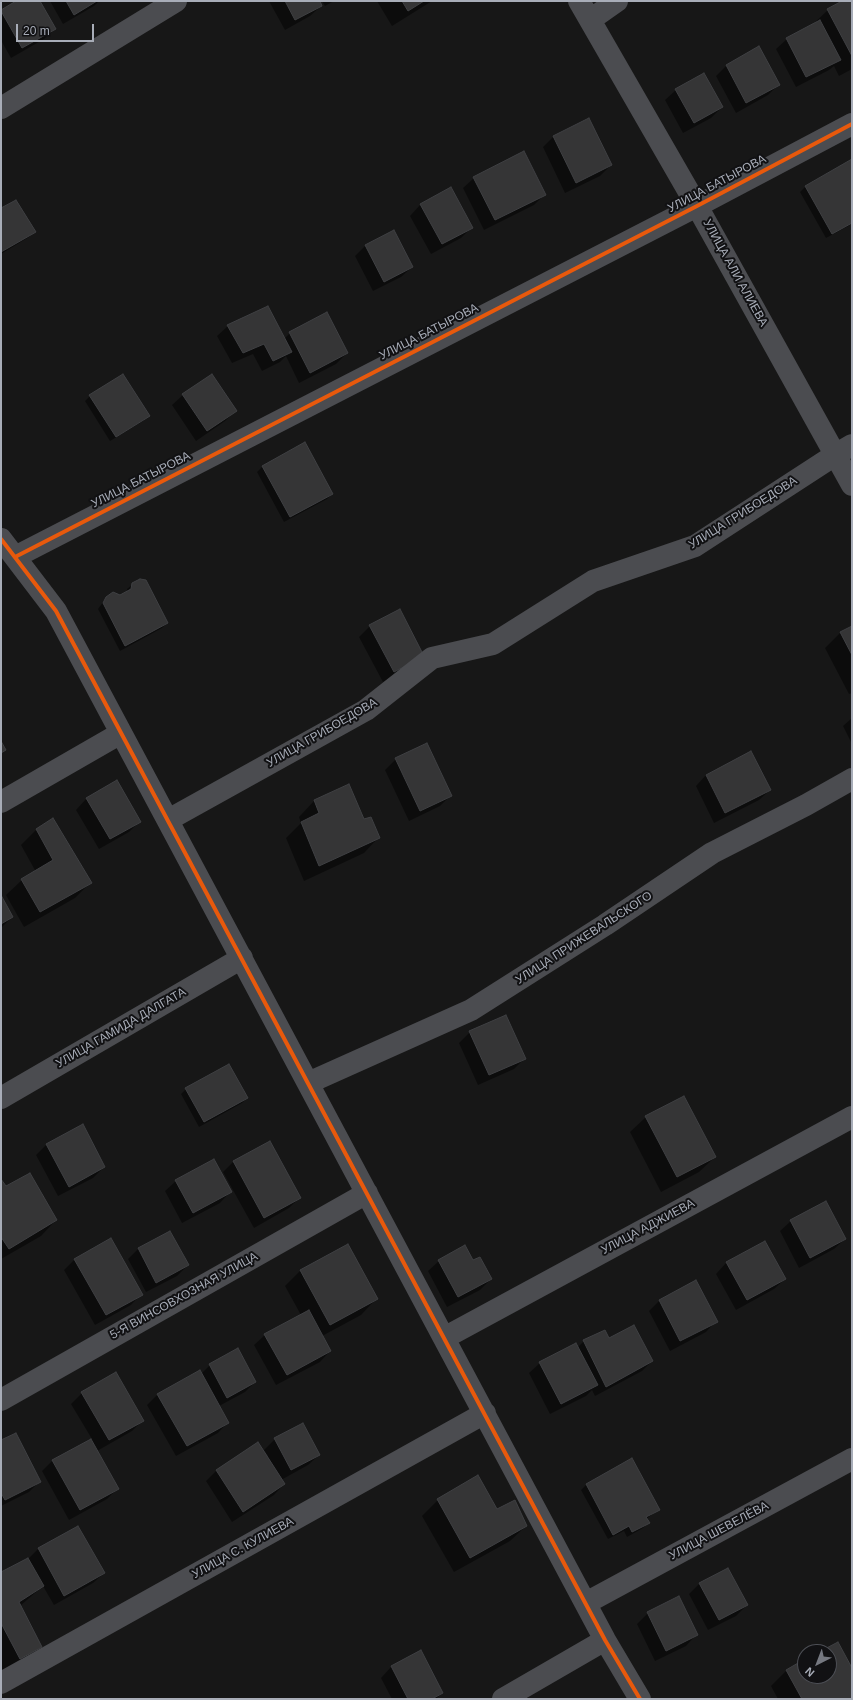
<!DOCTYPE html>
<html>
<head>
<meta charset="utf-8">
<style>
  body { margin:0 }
  #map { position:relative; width:853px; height:1700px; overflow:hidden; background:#171717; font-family:Arial,sans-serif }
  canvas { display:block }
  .frame { position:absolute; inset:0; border:2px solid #a8adb8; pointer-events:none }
  .north { position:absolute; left:797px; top:1644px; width:40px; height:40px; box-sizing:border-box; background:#111113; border:1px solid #4d4f55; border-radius:50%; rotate:222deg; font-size:11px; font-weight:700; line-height:16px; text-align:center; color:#a8adb8 }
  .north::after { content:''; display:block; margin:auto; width:14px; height:18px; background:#757880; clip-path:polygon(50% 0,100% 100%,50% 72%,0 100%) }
  .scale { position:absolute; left:16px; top:24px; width:78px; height:18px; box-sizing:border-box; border:2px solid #a8adb8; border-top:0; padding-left:5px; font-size:12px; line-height:14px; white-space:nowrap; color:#a8adb8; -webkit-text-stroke:3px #111113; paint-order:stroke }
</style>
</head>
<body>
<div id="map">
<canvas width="853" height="1700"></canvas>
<div class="frame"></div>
<div class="north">N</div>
<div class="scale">20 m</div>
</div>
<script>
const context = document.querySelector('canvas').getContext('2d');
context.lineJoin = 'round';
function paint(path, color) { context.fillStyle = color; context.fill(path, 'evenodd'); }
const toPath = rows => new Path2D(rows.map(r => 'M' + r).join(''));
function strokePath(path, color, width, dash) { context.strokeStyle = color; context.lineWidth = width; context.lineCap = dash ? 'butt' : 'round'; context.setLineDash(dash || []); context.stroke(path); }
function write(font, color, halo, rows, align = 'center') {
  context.font = font + ' Arial,sans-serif'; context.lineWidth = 4; context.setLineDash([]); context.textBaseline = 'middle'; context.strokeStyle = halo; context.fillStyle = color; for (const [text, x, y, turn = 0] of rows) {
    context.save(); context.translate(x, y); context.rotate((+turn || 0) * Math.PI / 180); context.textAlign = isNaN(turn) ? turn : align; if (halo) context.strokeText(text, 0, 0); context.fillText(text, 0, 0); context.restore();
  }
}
paint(toPath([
  [18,1,39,1,55,29,44,39,11,58,2,42,1,43,1,11],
  [50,1,99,1,94,6,63,24],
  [269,1,319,1,321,6,310,16,285,30],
  [322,1,334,1,325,6],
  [377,1,432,1,392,26],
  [844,1,852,1,852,69,839,76,834,66,829,70,796,87,776,49,787,39,812,25,828,10],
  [727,65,778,85,768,95,736,113,716,76],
  [676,90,722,107,711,118,683,133,665,100],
  [554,136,611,165,600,176,565,193,543,147],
  [852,160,852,224,826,238,800,192,805,187],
  [474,178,545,194,534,205,484,230,463,188],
  [451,188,472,227,461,238,431,254,410,216,420,205],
  [1,210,34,232,29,237,1,254],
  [365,246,412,267,401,277,373,291,355,256],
  [228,326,284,339,290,333,347,353,336,364,299,383,286,356,280,362,262,371,253,354,232,363,217,336],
  [123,375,148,416,143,421,110,441,85,401,90,396],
  [183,395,235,411,225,421,196,441,172,405],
  [305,443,332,494,327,499,284,522,257,472,262,467],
  [133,584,167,623,162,628,120,651,98,609,106,598,120,596,127,592,127,589],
  [370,626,413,666,383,682,359,637],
  [852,627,852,693,849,694,825,648,840,633],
  [852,718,852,744,843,726],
  [427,745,451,795,440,806,409,821,385,770,396,759],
  [751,753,770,790,759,800,714,823,696,786,706,775],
  [116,782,139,822,129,832,99,849,76,810,86,799],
  [314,801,379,837,364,853,304,881,286,838,301,823,299,817],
  [37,829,90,883,75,898,24,927,6,895,22,880,36,872,21,845],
  [1,897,12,917,1,928],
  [470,1032,525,1058,514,1069,478,1085,459,1043],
  [186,1089,247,1098,242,1103,199,1127,181,1094],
  [646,1117,715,1157,699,1172,661,1192,630,1132],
  [47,1144,104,1167,93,1178,58,1196,36,1155],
  [233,1162,300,1197,289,1208,254,1228,223,1172],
  [1,1180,5,1188,56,1220,41,1236,1,1259],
  [176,1181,230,1192,220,1203,182,1223,165,1191],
  [791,1221,845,1239,834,1249,799,1268,780,1231],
  [765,1242,785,1279,774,1289,736,1310,716,1274,726,1263],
  [139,1248,188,1265,177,1276,146,1292,128,1259],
  [75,1259,141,1294,131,1305,95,1325,64,1270],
  [439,1261,473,1261,491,1279,480,1290,447,1307,428,1271],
  [301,1270,376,1299,361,1315,322,1336,330,1351,320,1362,276,1385,254,1345,265,1335,301,1315,285,1286],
  [660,1300,716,1321,706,1332,670,1351,649,1311],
  [609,1340,652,1361,642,1371,595,1396,592,1390,586,1396,550,1414,529,1373,540,1363,577,1348,584,1341],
  [210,1365,255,1382,245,1392,219,1406,228,1422,218,1433,176,1456,147,1405,158,1394,201,1374],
  [82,1393,143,1420,132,1431,97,1451,117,1489,107,1499,69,1520,42,1471,53,1460,92,1439,71,1404],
  [275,1439,319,1455,308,1465,281,1480,284,1484,274,1495,232,1522,206,1481,216,1471,258,1444,266,1457,268,1456,264,1450],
  [1,1441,40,1481,29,1492,1,1506],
  [632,1460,658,1510,646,1519,648,1523,643,1528,627,1537,624,1531,608,1539,581,1490,586,1485],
  [438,1500,497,1510,526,1526,510,1541,454,1572,422,1516],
  [78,1527,104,1573,93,1583,54,1605,43,1586,20,1606,40,1647,25,1662,4,1673,1,1667,1,1573,28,1559,38,1549],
  [700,1583,747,1605,736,1616,708,1630,689,1594],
  [648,1613,696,1635,686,1646,655,1661,637,1624],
  [837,1643,852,1670,852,1699,778,1699,771,1686,787,1670,805,1661,805,1676,829,1676,829,1652,821,1652],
  [420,1652,442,1693,436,1699,392,1699,381,1678,391,1667]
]), '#0007');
const building = toPath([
  [16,1,40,1,56,29,22,48,1,11,1,10,16,1],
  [66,1,97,1,74,15,66,1],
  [285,1,320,1,322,6,295,20,285,1],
  [402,1,424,1,408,11,402,1],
  [842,1,852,1,852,56,827,9,842,1],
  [820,20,841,60,806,77,786,38,820,20],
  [759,46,780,85,746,103,726,65,759,46],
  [704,73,723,107,694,123,675,89,704,73],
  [589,118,612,165,576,183,553,136,589,118],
  [524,151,546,195,495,220,473,177,524,151],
  [852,159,852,223,832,234,805,186,852,159],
  [451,187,473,228,442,244,420,204,451,187],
  [16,200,36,232,1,252,1,208,16,200],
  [394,230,413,267,384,282,365,245,394,230],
  [268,306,292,352,273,361,264,344,243,353,227,325,268,306],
  [327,312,348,353,310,373,289,332,327,312],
  [123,374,150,416,116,437,89,395,123,374],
  [212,374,237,411,207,431,182,394,212,374],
  [305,442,333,494,290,517,262,466,305,442],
  [140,579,146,580,168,623,125,646,103,603,106,597,113,592,120,595,131,589,132,583,140,579],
  [400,609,424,656,394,672,369,625,400,609],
  [852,626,852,655,840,632,852,626],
  [1,741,6,750,1,753,1,741],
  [427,743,452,796,420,811,395,758,427,743],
  [751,751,771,790,725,813,706,775,751,751],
  [117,780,141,822,110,839,86,798,117,780],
  [349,784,364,819,371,817,380,838,319,866,301,822,319,813,314,800,349,784],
  [53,818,92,883,40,912,21,879,53,860,36,829,53,818],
  [1,895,13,917,1,924,1,895],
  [506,1015,526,1059,489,1075,469,1031,506,1015],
  [229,1064,248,1098,204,1122,185,1088,229,1064],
  [684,1096,716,1157,677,1177,645,1116,684,1096],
  [83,1124,105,1167,69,1187,46,1144,83,1124],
  [270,1141,301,1198,264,1218,233,1161,270,1141],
  [214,1159,232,1192,193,1213,175,1180,214,1159],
  [30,1173,57,1220,9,1249,1,1237,1,1179,6,1186,30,1173],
  [826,1201,846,1239,810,1258,790,1220,826,1201],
  [170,1231,189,1265,156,1283,138,1248,170,1231],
  [111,1238,143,1295,106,1315,74,1259,111,1238],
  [765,1241,786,1279,747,1300,726,1262,765,1241],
  [348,1244,378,1299,330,1325,300,1270,348,1244],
  [465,1245,473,1260,480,1257,492,1279,458,1297,438,1260,465,1245],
  [696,1280,718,1322,680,1341,659,1300,696,1280],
  [309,1310,331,1351,287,1375,264,1334,309,1310],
  [634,1325,653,1361,606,1387,583,1340,605,1330,609,1338,634,1325],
  [576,1343,598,1385,561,1404,539,1362,576,1343],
  [238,1348,256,1382,227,1398,209,1364,238,1348],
  [200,1370,229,1423,187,1446,157,1394,200,1370],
  [116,1372,144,1421,109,1440,81,1392,116,1372],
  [303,1423,320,1455,291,1470,274,1438,303,1423],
  [16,1433,41,1482,5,1500,1,1493,1,1440,16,1433],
  [91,1439,119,1489,80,1510,52,1460,91,1439],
  [258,1442,285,1484,243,1512,216,1470,258,1442],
  [632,1458,660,1510,646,1517,650,1523,632,1532,629,1526,613,1535,586,1484,632,1458],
  [478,1475,497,1509,515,1500,527,1526,470,1558,437,1499,478,1475],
  [78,1526,105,1573,64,1596,38,1548,78,1526],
  [28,1558,44,1586,19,1602,42,1647,20,1659,1,1623,1,1572,28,1558],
  [728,1568,748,1605,719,1620,699,1583,728,1568],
  [679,1596,698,1635,666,1651,647,1612,679,1596],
  [838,1642,852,1668,852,1699,802,1699,786,1670,805,1659,805,1676,829,1676,829,1652,819,1652,838,1642],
  [421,1650,443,1693,432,1699,408,1699,391,1666,421,1650]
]);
paint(building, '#353536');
strokePath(building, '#3f4043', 1);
strokePath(toPath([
  [579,1,697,206,852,485],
  [590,20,617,1],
  [1,108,176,1],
  [1,539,56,611,605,1640,640,1699],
  [15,557,697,206,852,124],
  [1,802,121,733],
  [168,820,366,710,432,658,493,644,593,581,695,546,835,455,852,445],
  [308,1083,471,1010,605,925,712,853,806,805,852,779],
  [1,1098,242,958],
  [444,1338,852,1117],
  [1,1400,367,1193],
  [586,1603,852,1459],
  [1,1683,485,1413],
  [503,1699,605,1640]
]), '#4b4c50', 22);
strokePath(toPath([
  [1,539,56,611,605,1640,640,1699],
  [15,557,697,206,852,124]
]), '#e8590c', 4);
write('12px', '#a8adb8', '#111113', [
  ["УЛИЦА БАТЫРОВА",717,184,-28],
  ["УЛИЦА АЛИ АЛИЕВА",735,273,61],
  ["УЛИЦА БАТЫРОВА",429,332,-27],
  ["УЛИЦА БАТЫРОВА",141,480,-27],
  ["УЛИЦА ГРИБОЕДОВА",743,513,-32],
  ["УЛИЦА ГРИБОЕДОВА",322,733,-30],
  ["УЛИЦА ПРИЖЕВАЛЬСКОГО",584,938,-33],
  ["УЛИЦА ГАМИДА ДАЛГАТА",121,1028,-30],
  ["УЛИЦА АДЖИЕВА",648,1227,-28],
  ["5-Я ВИНСОВХОЗНАЯ УЛИЦА",184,1296,-29],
  ["УЛИЦА ШЕВЕЛЁВА",719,1531,-28],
  ["УЛИЦА С. КУЛИЕВА",243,1548,-29]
]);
</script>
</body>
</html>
